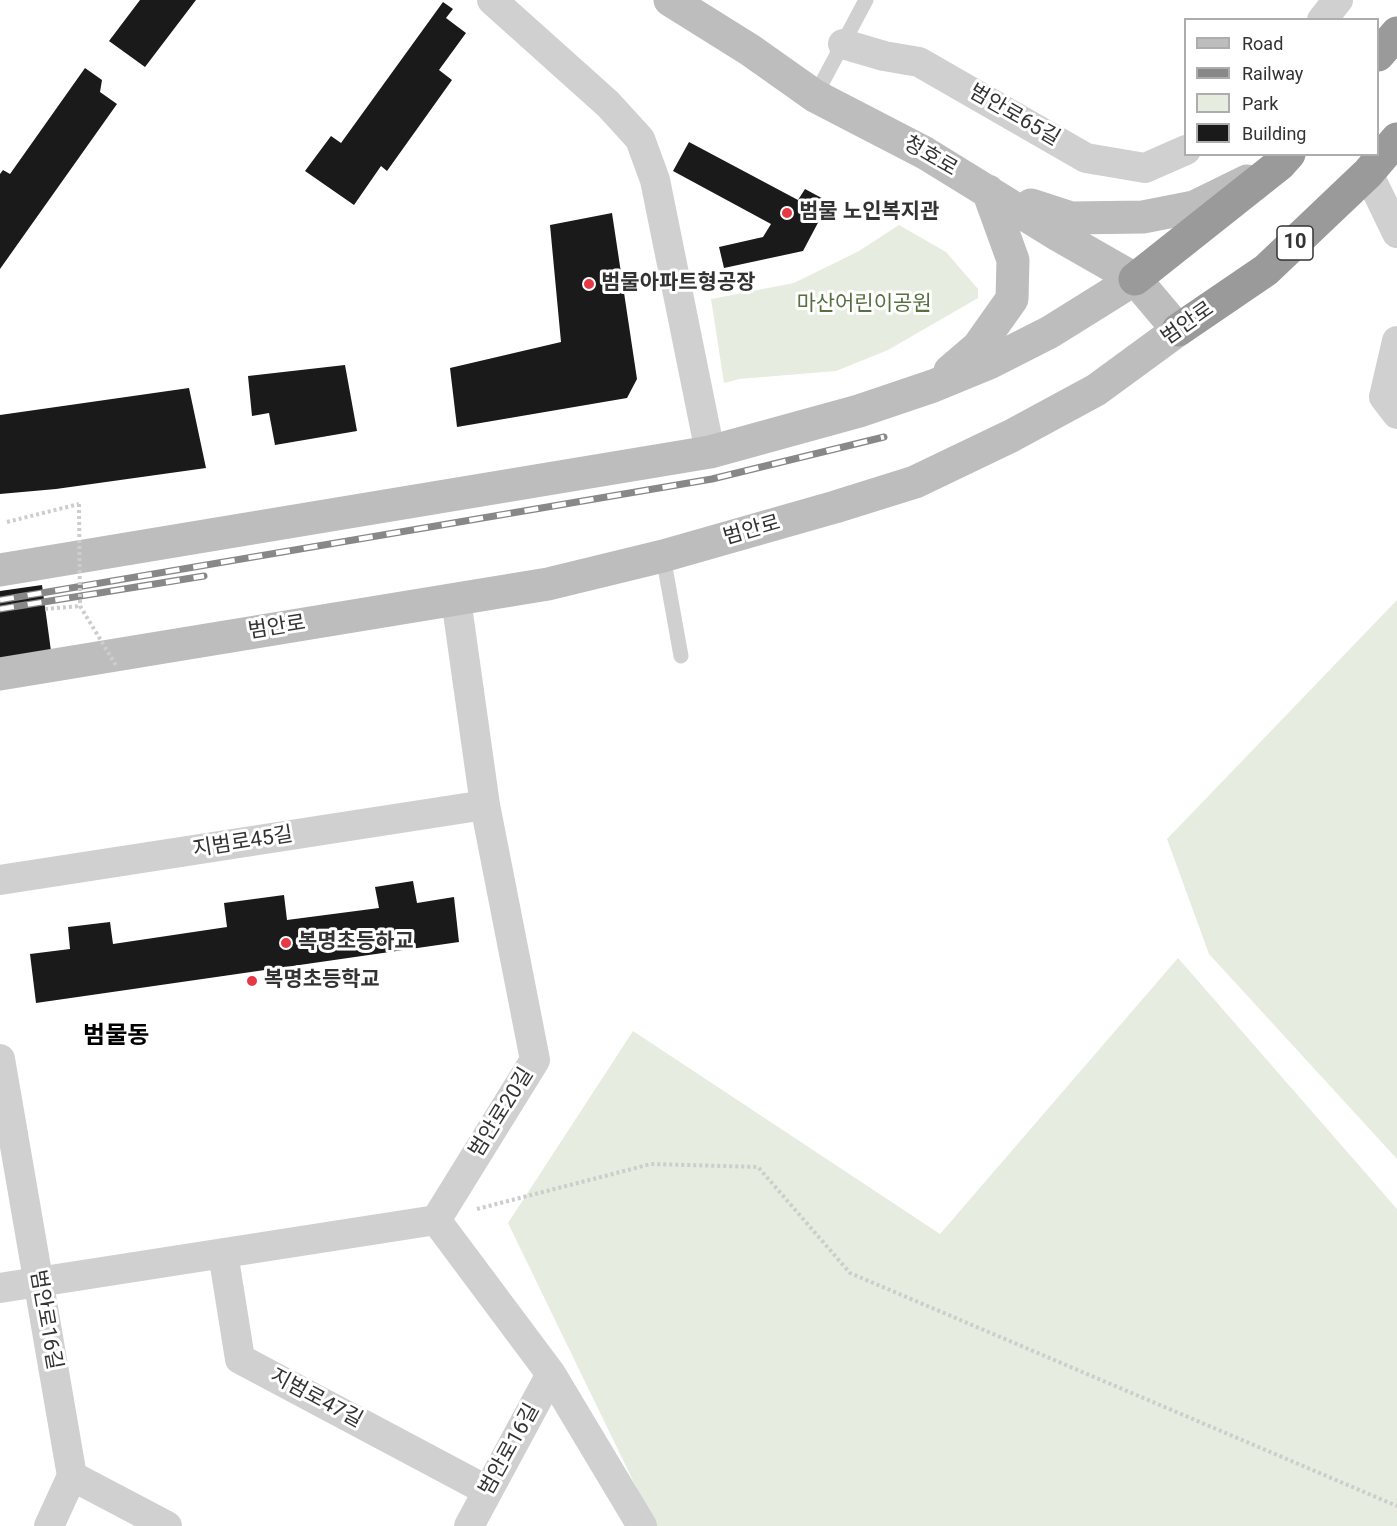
<!DOCTYPE html>
<html>
<head>
<meta charset="utf-8">
<style>
  body { margin:0 }
  #map { position:relative; width:1397px; height:1526px; overflow:hidden; background:#fff; font-family:Roboto,sans-serif }
  canvas { display:block }
  .legend { position:absolute; left:1184px; top:18px; width:195px; height:138px; box-sizing:border-box; background:#fff; border:2px solid #adadad; margin:0; padding:8px 10px; list-style:none; font-size:18px; color:#333 }
  .legend li { display:flex; align-items:center; gap:12px; height:30px }
  .legend b { width:30px; border:2px solid #adadad }
</style>
</head>
<body>
<div id="map">
<canvas width="1397" height="1526"></canvas>
<ul class="legend">
<li><b style="height:8px;background:#bdbdbd"></b>Road</li>
<li><b style="height:8px;background:#888"></b>Railway</li>
<li><b style="height:16px;background:#e6ecdf"></b>Park</li>
<li><b style="height:16px;background:#1a1a1a"></b>Building</li>
</ul>
</div>
<script>
const context = document.querySelector('canvas').getContext('2d');
context.lineJoin = 'round';
function paint(path, color) { context.fillStyle = color; context.fill(path, 'evenodd'); }
const toPath = rows => new Path2D(rows.map(r => 'M' + r).join(''));
function strokePath(path, color, width, dash) { context.strokeStyle = color; context.lineWidth = width; context.lineCap = dash ? 'butt' : 'round'; context.setLineDash(dash || []); context.stroke(path); }
function write(font, color, halo, rows, align = 'center') {
  context.font = font + ' Roboto,"Noto Sans KR",sans-serif'; context.lineWidth = 6; context.setLineDash([]); context.textBaseline = 'middle'; context.strokeStyle = halo; context.fillStyle = color; for (const [text, x, y, turn = 0] of rows) {
    context.save(); context.translate(x, y); context.rotate((+turn || 0) * Math.PI / 180); context.textAlign = isNaN(turn) ? turn : align; if (halo) context.strokeText(text, 0, 0); context.fillText(text, 0, 0); context.restore();
  }
}
paint(toPath([
  [899,225,946,252,978,289,978,298,888,350,836,371,739,379,724,383,711,299,794,283,859,251],
  [1397,600,1397,1159,1209,954,1167,839],
  [1178,958,1397,1209,1397,1526,655,1526,508,1223,633,1031,940,1234]
]), '#e6ecdf');
paint(toPath([
  [140,0,196,0,145,67,109,41],
  [443,2,453,9,446,18,466,33,439,70,452,80,387,171,381,166,354,205,305,171,331,136,341,143],
  [85,68,102,80,100,92,117,104,0,269,0,174,3,170,10,174],
  [689,142,798,200,805,189,829,202,803,251,724,268,719,247,763,237,771,224,673,171],
  [612,213,637,379,627,398,457,427,450,368,561,342,550,225],
  [345,365,357,431,275,445,269,413,252,416,248,376],
  [189,388,206,468,56,489,0,494,0,415],
  [42,585,51,651,0,658,0,591],
  [413,881,417,903,454,897,459,942,36,1003,30,954,70,949,68,927,110,922,113,944,227,927,224,903,284,895,287,920,379,908,375,887]
]), '#1a1a1a');
strokePath(toPath([
  [7,522,79,504],
  [45,609,80,606],
  [477,1209,651,1164,758,1167,850,1273,1397,1506]
]), '#cdcdcd', 4, [3, 3]);
strokePath(toPath([
  [815,96,866,0],
  [663,556,681,656]
]), '#d0d0d0', 15);
strokePath(toPath([
  [492,0,608,104,640,139,655,180,710,452],
  [1322,20,1338,0],
  [843,44,884,56,919,62,1086,158,1145,168,1186,150],
  [1368,173,1397,233],
  [1397,341,1384,397,1397,414],
  [0,880,485,805],
  [0,1059,72,1476,167,1526],
  [436,1220,535,1060,485,805,456,599],
  [436,1220,551,1374,642,1526],
  [223,1253,240,1359,488,1491],
  [0,1288,436,1220],
  [49,1526,72,1476],
  [469,1526,551,1374]
]), '#d0d0d0', 30);
strokePath(toPath([
  [1031,205,1071,218,1143,217,1194,207,1247,181],
  [950,371,978,347,1012,299,1013,260,988,191],
  [0,570,710,452,859,411,933,386,989,363,1050,332,1135,279],
  [0,674,548,584,663,556,835,507,915,482,1011,436,1096,390,1178,330,1135,279,1058,235,925,153,815,96,750,50,670,0]
]), '#bdbdbd', 33);
strokePath(toPath([
  [1378,55,1397,33],
  [1135,279,1280,164,1289,154],
  [1178,330,1266,270,1368,173,1397,139]
]), '#9a9a9a', 33);
const rail = toPath([
  [0,600,712,479,884,437],
  [0,609,204,576]
]);
strokePath(rail, '#888', 7);
strokePath(rail, '#fff', 4.5, [14]);
strokePath(toPath([
  [79,504,80,606,117,667]
]), '#cdcdcd', 4, [3, 3]);
for (const [x, y, r, color] of [
  [787,213,6,"#e63946"],
  [589,284,6,"#e63946"],
  [286,943,6,"#e63946"],
  [252,981,6,"#e63946"]
]) { const dot = new Path2D(); dot.arc(x, y, r, 0, 2 * Math.PI); context.fillStyle = color; context.fill(dot); strokePath(dot, '#fff', 2); }
for (const [x, y, w] of [
  [1295,243,36]
]) { const box = new Path2D(); box.roundRect(x - w / 2, y - 17, w, 34, 4.5); context.fillStyle = '#fff'; context.fill(box); strokePath(box, '#333', 1.5); }
write('bold 20px', '#333', null, [
  ["10",1295,243]
]);
write('21px', '#333', '#fff', [
  ["범안로65길",1014,116,30],
  ["청호로",930,157,30],
  ["범안로",1188,324,-35],
  ["범안로",752,531,-16],
  ["범안로",277,628,-9],
  ["지범로45길",243,843,-9],
  ["범안로20길",502,1113,-58],
  ["범안로16길",45,1320,80],
  ["지범로47길",316,1399,28],
  ["범안로16길",510,1450,-61]
]);
write('bold 21px', '#333', '#fff', [
  ["범물 노인복지관",799,213],
  ["범물아파트형공장",601,284],
  ["복명초등하교",298,943],
  ["복명초등학교",264,981]
], 'left');
write('21px', '#56703f', '#fff', [
  ["마산어린이공원",864,305]
]);
write('bold 24px', '#000', '#fff', [
  ["범물동",116,1037]
]);
</script>
</body>
</html>
